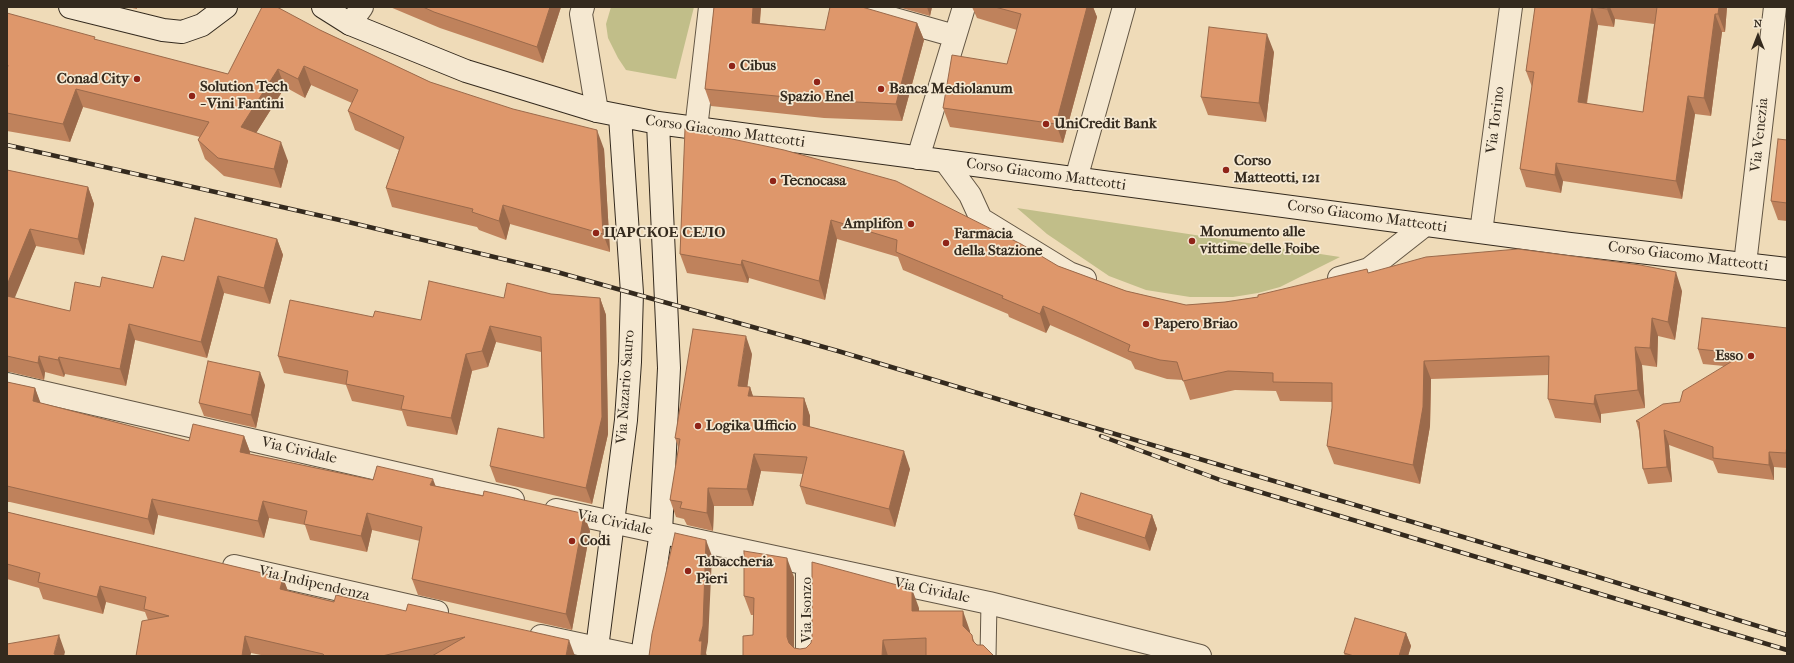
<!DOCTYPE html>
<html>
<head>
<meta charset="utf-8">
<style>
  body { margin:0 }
  #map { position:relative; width:1794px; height:663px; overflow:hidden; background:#efdbb8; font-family:"IM FELL French Canon",serif }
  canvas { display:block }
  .frame { position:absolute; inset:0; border:8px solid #342a1e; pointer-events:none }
  .north { position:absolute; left:1738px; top:16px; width:40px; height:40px; -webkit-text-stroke:3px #f5e8d1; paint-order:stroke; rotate:0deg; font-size:11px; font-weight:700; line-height:16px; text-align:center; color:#342a1e }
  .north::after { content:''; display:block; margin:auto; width:14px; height:18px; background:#342a1e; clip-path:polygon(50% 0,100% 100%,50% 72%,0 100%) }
</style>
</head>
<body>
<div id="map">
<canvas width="1794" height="663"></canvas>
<div class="frame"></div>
<div class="north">N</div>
</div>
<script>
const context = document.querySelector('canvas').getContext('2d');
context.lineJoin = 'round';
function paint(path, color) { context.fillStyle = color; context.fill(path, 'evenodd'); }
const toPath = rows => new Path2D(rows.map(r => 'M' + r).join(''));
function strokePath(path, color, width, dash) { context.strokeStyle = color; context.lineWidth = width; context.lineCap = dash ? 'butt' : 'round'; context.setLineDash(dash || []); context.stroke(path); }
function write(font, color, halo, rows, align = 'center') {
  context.font = font + ' "IM FELL French Canon",serif'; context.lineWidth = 3.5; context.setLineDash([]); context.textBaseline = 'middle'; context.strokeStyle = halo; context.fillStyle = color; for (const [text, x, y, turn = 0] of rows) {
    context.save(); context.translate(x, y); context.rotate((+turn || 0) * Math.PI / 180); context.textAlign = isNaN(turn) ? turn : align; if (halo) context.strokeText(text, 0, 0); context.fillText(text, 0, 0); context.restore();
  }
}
paint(toPath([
  [611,7,694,7,676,79,626,70,618,58,608,38,606,24],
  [1017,208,1340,257,1280,287,1258,293,1233,297,1190,297,1146,290,1109,276,1047,234]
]), '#c1be89');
const lane = toPath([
  [988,656,989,603]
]);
const street = toPath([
  [583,7,581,14,597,111],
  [852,7,955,36],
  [350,24,362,7],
  [696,129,710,7],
  [918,158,964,7],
  [945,161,970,195,981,219,1069,273,1085,279],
  [1076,179,1124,7],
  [1481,232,1511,7],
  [1745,264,1775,7],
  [1339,278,1369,269,1425,225],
  [7,384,513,500],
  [556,510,989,603,1200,656],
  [807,564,807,656],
  [234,566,437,612],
  [541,636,635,656]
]);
const secondary = toPath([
  [70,7,163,30,182,32,202,25,226,7],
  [323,7,350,24,466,71,597,111,658,123,1570,244,1787,269],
  [596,656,626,420,630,362,632,293,620,116],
  [642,656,661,532,669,368,658,123]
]);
strokePath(lane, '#635644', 17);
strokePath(street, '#635644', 24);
strokePath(secondary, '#342a1e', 24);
strokePath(lane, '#f5e8d1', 15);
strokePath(street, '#f5e8d1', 22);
strokePath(secondary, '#f5e8d1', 22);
const rail = toPath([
  [7,145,344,221,557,272,838,351,1034,410,1585,573,1787,635],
  [1101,436,1223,481,1787,650]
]);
strokePath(rail, '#342a1e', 4.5);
strokePath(rail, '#f5e8d1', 3, [9]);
paint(toPath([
  [127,7,137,7,137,9],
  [390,7,561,7,543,63,440,28],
  [714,7,761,7,760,23,825,30,917,23,924,40,902,121,824,118,711,106,705,89],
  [898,7,932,7,930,16],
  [972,7,1093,7,1097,17,1063,143,950,127,943,108,1007,64,1017,30,977,18],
  [1535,7,1727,7,1725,32,1722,32,1711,116,1695,114,1682,199,1563,181,1561,193,1526,187,1520,169,1532,87,1526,71],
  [1615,19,1654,24,1643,112,1587,104,1598,25,1614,27],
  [7,13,96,40,228,74,320,30,430,82,604,149,610,252,510,224,506,240,479,230,477,227,392,207,386,188,399,150,355,130,348,111,352,103,311,85,305,98,285,87,256,133,288,161,281,188,224,176,205,159,198,140,200,137,83,107,70,142,7,131],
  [1274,52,1266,122,1208,115,1201,97],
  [685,129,1126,291,1186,305,1225,302,1258,297,1367,269,1368,273,1682,291,1675,340,1658,336,1657,367,1642,365,1645,408,1601,414,1601,423,1555,418,1548,399,1548,375,1431,379,1430,426,1420,484,1334,464,1327,446,1332,408,1332,402,1280,401,1276,391,1235,390,1190,400,1183,380,1167,379,1135,369,1131,361,1080,338,1050,325,1046,333,1009,317,1008,314,903,270,898,257,837,239,825,300,749,278,748,283,687,273,680,254],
  [1787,140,1787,221,1778,220,1771,201],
  [7,170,88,187,94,204,84,255,36,246,14,298,70,311,100,287,153,288,184,261,277,239,283,255,270,304,224,293,207,358,135,340,126,386,65,374,64,377,45,372,44,380,10,372,7,372],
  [551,294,600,298,606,315,608,434,592,504,496,482,490,466,544,438,541,352,496,342,488,367,472,371,457,435,407,426,402,411,352,401,346,385,284,373,278,356,373,317,421,320,504,298],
  [1787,328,1787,468,1774,467,1774,480,1718,473,1713,461,1669,445,1672,482,1648,484,1643,469,1639,431,1636,421,1680,402,1724,366,1703,364,1698,349],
  [752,354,747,387,750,387,753,397,804,398,810,416,810,427,910,469,895,527,806,504,800,486,803,474,761,471,753,506,714,506,713,531,687,525,684,519,676,517,670,500,679,449,675,438],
  [7,382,35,388,40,403,189,441,244,436,250,452,250,454,373,480,436,486,584,515,590,531,572,630,418,595,412,579,420,541,372,530,367,552,310,540,305,525,269,518,264,538,158,515,154,535,10,502,7,502],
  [265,385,256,428,204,416,199,403],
  [7,512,283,578,288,591,575,656,266,656,251,653,250,656,136,656,148,620,145,612,106,602,103,614,43,599,39,588,7,579],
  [1074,515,1152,515,1157,529,1150,551,1078,529],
  [794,577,794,648,800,649,806,648,919,608,919,611,970,631,970,632,975,643,994,656,743,656,753,635,754,615,751,615,744,596],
  [1406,633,1411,646,1408,656,1345,656,1344,653]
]), '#bf825c');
paint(toPath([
  [550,7,561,7,543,63,537,47],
  [753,7,761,7,758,40,752,23],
  [927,7,932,7,930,16],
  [1084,7,1093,7,1097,17,1063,143,1056,124],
  [1592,7,1598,25,1584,120,1578,102],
  [1608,7,1610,7,1615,19,1614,27,1607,9],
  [1719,7,1727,7,1725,32,1718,14],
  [1715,14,1722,32,1711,116,1704,98],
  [917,23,924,40,902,121,896,104],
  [1267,34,1274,52,1266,122,1259,103],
  [304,66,311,85,305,98,298,79],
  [278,69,285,87,248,146,241,127],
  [76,89,83,107,70,142,63,124],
  [1688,96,1695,114,1682,199,1676,181],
  [597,130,604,149,610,252,603,234],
  [281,142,288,161,281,188,274,169],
  [1556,163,1563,181,1561,193,1555,175],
  [88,187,94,204,84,255,78,239],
  [503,205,510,224,506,240,499,221],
  [831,220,837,239,825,300,819,281],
  [30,229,36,246,9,312,7,307,7,285],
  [277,239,283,255,270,304,264,288],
  [742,260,749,278,748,283,741,265],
  [1676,272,1682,291,1675,340,1668,322],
  [218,276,224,293,207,358,201,342],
  [600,298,606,315,608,434,592,504,586,488],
  [1043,306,1050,325,1046,333,1040,314],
  [1652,318,1658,336,1657,367,1650,348],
  [129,324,135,340,126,386,120,369],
  [490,326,496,342,488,367,482,351],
  [746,336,752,354,745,403,738,386],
  [1635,347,1642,365,1645,408,1638,390],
  [466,354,472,371,457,435,451,418],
  [39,356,45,372,44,380,38,363],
  [59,357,65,374,64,377,58,360],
  [1424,361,1431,379,1430,426,1420,484,1413,465],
  [260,372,265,385,256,428,251,415],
  [750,387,756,405,748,396],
  [35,388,41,404,33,401],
  [1595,395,1601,414,1601,423,1594,404],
  [804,398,810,416,809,442,803,425],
  [1664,430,1669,445,1672,482,1667,467],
  [244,436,250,452,246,468,240,452],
  [904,451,910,469,895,527,889,509],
  [1769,452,1774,467,1774,480,1769,465],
  [754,454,761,471,753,506,747,489],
  [433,479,439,495,430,485],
  [708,488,714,506,713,531,707,513],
  [152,499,158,515,154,535,148,519],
  [263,501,269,518,264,538,258,521],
  [367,513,372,530,367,552,361,536],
  [581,513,584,520,584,515,590,531,572,630,566,614],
  [1152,515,1157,529,1150,551,1145,538],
  [706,540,712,556,708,642,706,653,707,656,701,656,699,641],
  [787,558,794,577,794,656,787,637],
  [283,578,289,594,280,589],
  [100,586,106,602,103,614,97,597],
  [912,589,919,608,919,631,912,611],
  [963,611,970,631,970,645,963,626],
  [1406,633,1411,646,1408,656,1399,656],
  [59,635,65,652,64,656,55,656,54,654],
  [245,636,251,653,250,656,242,656],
  [569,640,575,656,566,656],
  [883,640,888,656,882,656]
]), '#9b6a4b');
const building = toPath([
  [262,7,277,7,320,30,430,82,513,109,597,130,603,234,503,205,499,221,472,212,473,209,386,188,404,137,348,111,358,90,304,66,298,79,278,69,241,127,281,142,274,169,218,158,198,140,209,122,76,89,63,124,7,113,7,70,8,65,7,65,7,13,95,37,94,39,228,74,262,7],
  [423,7,550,7,537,47,434,12,423,7],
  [714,7,753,7,752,23,825,30,830,7,862,7,917,23,896,104,817,100,705,89,714,7],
  [995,7,1087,7,1056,124,943,108,952,55,1007,64,1021,14,995,7],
  [1535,7,1608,7,1607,9,1592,7,1578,102,1643,112,1657,7,1719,7,1718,14,1715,14,1704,98,1688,96,1676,181,1556,163,1555,175,1520,169,1534,72,1526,71,1535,7],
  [1209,27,1267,34,1259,103,1201,97,1209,27],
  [685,129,784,150,896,181,1021,244,1058,266,1126,291,1186,305,1225,302,1258,297,1258,295,1367,269,1368,273,1426,257,1518,249,1640,265,1676,272,1668,322,1652,318,1650,348,1635,347,1638,390,1595,395,1594,404,1548,399,1549,356,1424,361,1423,407,1413,465,1327,446,1332,408,1332,383,1273,382,1273,373,1228,371,1183,381,1177,362,1160,360,1128,351,1130,345,1073,319,1043,306,1040,314,1002,298,1003,296,896,252,897,240,831,220,819,281,742,260,741,265,680,254,685,129],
  [1778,139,1787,140,1787,203,1771,201,1778,139],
  [7,170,88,187,78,239,30,229,7,285,7,170],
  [195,218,277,239,264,288,218,276,201,342,129,324,120,369,59,357,58,360,39,356,38,363,7,356,7,296,70,311,75,282,100,287,102,277,153,288,162,256,184,261,195,218],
  [429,281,504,298,507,283,551,294,600,298,602,417,586,488,490,466,498,428,544,438,541,337,490,326,482,351,466,354,451,418,401,409,404,396,346,384,348,371,278,356,290,300,373,317,375,311,421,320,429,281],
  [1702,318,1787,328,1787,444,1786,453,1769,452,1769,465,1713,458,1713,447,1664,430,1667,467,1643,469,1639,422,1636,421,1663,404,1680,402,1683,391,1744,354,1698,349,1702,318],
  [693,329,746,336,738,386,750,387,748,396,804,398,803,425,904,451,889,509,800,486,807,457,754,454,747,489,708,488,707,513,680,508,682,502,670,500,680,439,675,438,693,329],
  [208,361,260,372,251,415,199,403,208,361],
  [7,382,35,388,33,401,189,441,193,424,244,436,240,452,373,480,377,466,433,479,430,485,483,496,484,491,581,513,581,514,584,515,566,614,412,579,422,527,367,513,361,536,304,524,307,511,263,501,258,521,152,499,148,519,7,486,7,382],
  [1081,493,1152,515,1145,538,1074,515,1081,493],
  [7,512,283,578,280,589,334,602,336,595,406,611,408,604,569,640,566,656,432,656,465,637,382,656,325,656,323,654,245,636,242,656,136,656,142,621,169,616,144,609,146,597,100,586,97,597,38,582,40,573,7,564,7,512],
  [675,533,706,540,703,626,699,641,702,641,701,656,649,656,652,634,675,533],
  [744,551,787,558,787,637,789,643,794,648,800,649,806,648,811,643,812,637,812,562,912,589,912,611,963,611,963,626,972,635,973,641,977,645,983,645,994,656,926,656,926,638,883,640,882,656,743,656,743,636,753,635,754,598,744,596,744,551],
  [1355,618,1406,633,1399,656,1354,656,1344,653,1355,618],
  [59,635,54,654,60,656,7,656,7,644,59,635]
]);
paint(building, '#de976b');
strokePath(building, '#9b6a4b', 1);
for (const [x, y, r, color] of [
  [732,66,4,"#8f2418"],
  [137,79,4,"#8f2418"],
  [817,82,4,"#8f2418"],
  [881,89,4,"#8f2418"],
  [192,96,4,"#8f2418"],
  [1046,124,4,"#8f2418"],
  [1226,170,4,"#8f2418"],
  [773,181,4,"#8f2418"],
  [911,224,4,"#8f2418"],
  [596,233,4,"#8f2418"],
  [1192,241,4,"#8f2418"],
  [946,243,4,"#8f2418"],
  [1146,324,4,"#8f2418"],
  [1751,356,4,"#8f2418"],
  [698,426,4,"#8f2418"],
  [572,541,4,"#8f2418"],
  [688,571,4,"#8f2418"]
]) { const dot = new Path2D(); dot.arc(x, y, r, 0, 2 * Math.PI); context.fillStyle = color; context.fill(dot); strokePath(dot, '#f5e8d1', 1.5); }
write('bold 15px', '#342a1e', '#f5e8d1', [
  ["Cibus",740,66],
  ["Conad City",129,79,"right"],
  ["Solution Tech",200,87],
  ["- Vini Fantini",200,104],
  ["Banca Mediolanum",889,89],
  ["Spazio Enel",817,97,"center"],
  ["UniCredit Bank",1054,124],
  ["Corso",1234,161],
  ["Matteotti, 121",1234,178],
  ["Tecnocasa",781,181],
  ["Amplifon",903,224,"right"],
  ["Monumento alle",1200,232],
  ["vittime delle Foibe",1200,249],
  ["ЦАРСКОЕ СЕЛО",604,233],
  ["Farmacia",954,234],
  ["della Stazione",954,251],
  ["Papero Briao",1154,324],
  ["Esso",1743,356,"right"],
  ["Logika Ufficio",706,426],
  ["Codi",580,541],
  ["Tabaccheria",696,562],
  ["Pieri",696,579]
], 'left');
write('15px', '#342a1e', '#f5e8d1', [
  ["Via Torino",1496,120,-83],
  ["Corso Giacomo Matteotti",725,132,8],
  ["Via Venezia",1760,135,-84],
  ["Corso Giacomo Matteotti",1046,175,8],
  ["Corso Giacomo Matteotti",1367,217,8],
  ["Corso Giacomo Matteotti",1688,257,7],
  ["Via Nazario Sauro",626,387,-86],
  ["Via Cividale",299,451,13],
  ["Via Cividale",615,523,12],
  ["Via Indipendenza",314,584,13],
  ["Via Cividale",932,591,12],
  ["Via Isonzo",807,610,-90]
]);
</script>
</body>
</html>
